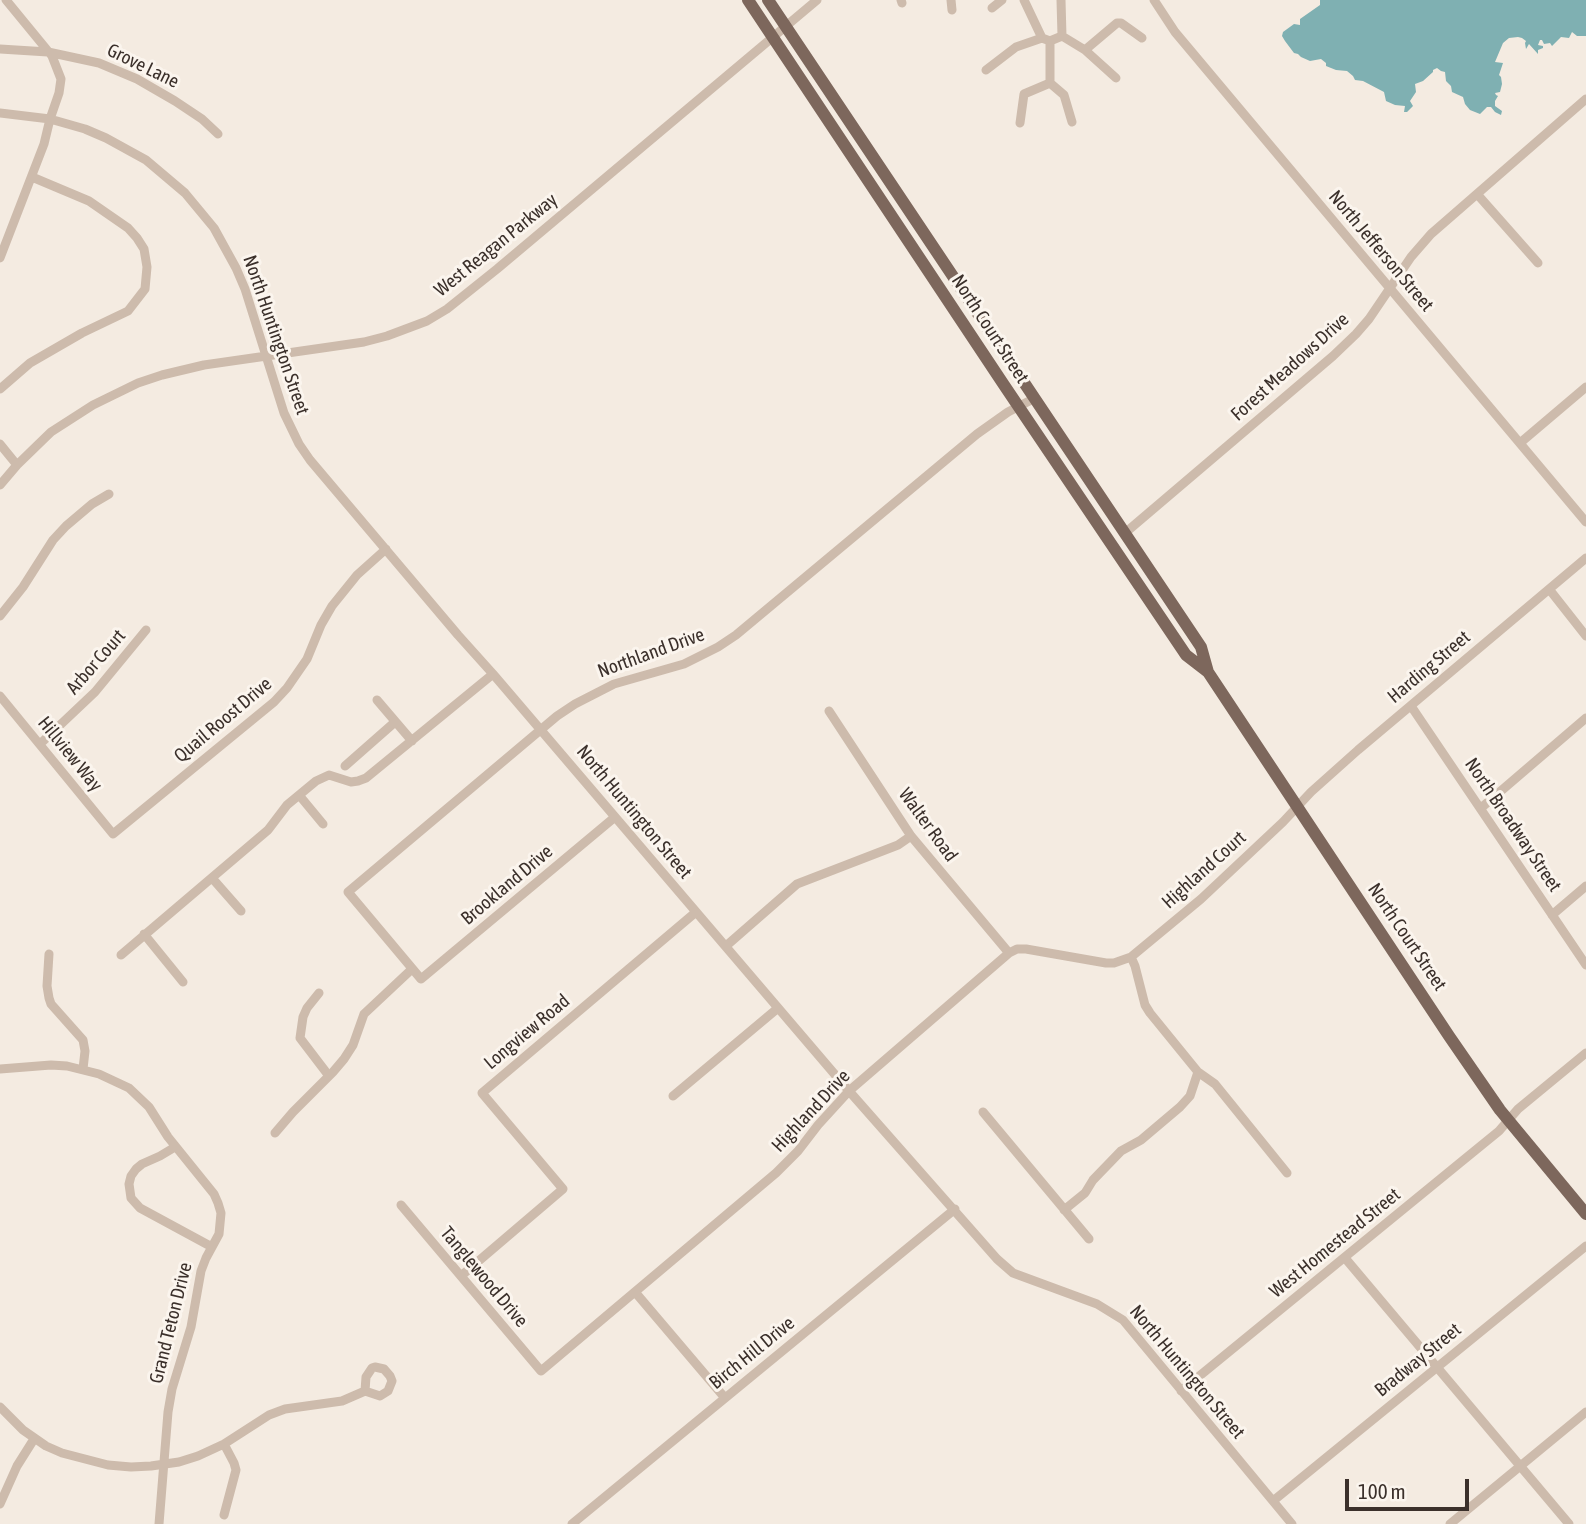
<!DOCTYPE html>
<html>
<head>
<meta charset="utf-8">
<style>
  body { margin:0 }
  #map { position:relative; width:1586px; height:1524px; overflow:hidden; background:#f4ebe1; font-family:"Asap Condensed",sans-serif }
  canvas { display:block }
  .scale { position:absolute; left:1345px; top:1479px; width:124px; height:32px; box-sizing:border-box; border:4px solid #3b302b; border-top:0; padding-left:9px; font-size:21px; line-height:24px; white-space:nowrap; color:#3b302b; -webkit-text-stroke:5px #fbf5ee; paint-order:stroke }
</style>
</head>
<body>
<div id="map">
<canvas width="1586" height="1524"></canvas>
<div class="scale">100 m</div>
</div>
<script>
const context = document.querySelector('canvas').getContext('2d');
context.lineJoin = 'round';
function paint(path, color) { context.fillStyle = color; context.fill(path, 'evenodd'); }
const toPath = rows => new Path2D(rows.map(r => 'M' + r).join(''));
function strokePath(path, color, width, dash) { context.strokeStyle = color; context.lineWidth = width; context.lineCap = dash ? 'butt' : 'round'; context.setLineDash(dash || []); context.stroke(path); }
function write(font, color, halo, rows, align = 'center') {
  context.font = font + ' "Asap Condensed",sans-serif'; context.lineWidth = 6; context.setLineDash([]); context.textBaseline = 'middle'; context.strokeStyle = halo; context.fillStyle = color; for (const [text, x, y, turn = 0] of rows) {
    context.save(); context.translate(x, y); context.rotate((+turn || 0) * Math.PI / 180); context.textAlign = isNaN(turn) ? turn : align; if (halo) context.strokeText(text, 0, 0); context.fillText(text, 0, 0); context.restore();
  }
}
paint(toPath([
  [1320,0,1586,0,1586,36,1577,36,1572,32,1569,38,1561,37,1552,46,1550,43,1544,44,1542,40,1540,40,1538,45,1543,46,1543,48,1538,50,1538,54,1529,44,1526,49,1525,43,1526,41,1522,38,1518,37,1509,38,1503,43,1495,62,1503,63,1499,75,1501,77,1502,84,1500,92,1495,93,1496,95,1498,96,1495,101,1495,106,1502,111,1501,115,1495,112,1491,107,1487,107,1480,114,1470,110,1465,104,1463,97,1452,92,1451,86,1446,81,1445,72,1441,71,1437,68,1433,70,1433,72,1423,81,1415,84,1416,92,1410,101,1413,106,1407,112,1404,112,1405,106,1395,105,1386,101,1384,92,1363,81,1355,80,1353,76,1347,71,1336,70,1326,66,1326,63,1321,59,1310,61,1301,57,1298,54,1294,53,1285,41,1282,36,1283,32,1294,24,1300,25,1300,19,1320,5]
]), '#7fb0b2');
strokePath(toPath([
  [901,0,902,3],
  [951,0,952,10],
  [1024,0,1042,38,1050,41,1062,36,1061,0],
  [1154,0,1175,32,1586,522],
  [992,8,1002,0],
  [1062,36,1085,50,1116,78],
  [0,49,48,52,99,63,137,79,175,101,202,119,218,134],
  [1085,50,1117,23,1121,23,1142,38],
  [986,70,1016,47,1042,38],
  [1050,83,1064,95,1072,122],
  [0,113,50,119,85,129,106,138,146,160,185,193,214,228,236,268,245,289,284,413,299,444,310,460,458,635,493,674,849,1091,997,1259,1013,1273,1097,1304,1123,1320,1292,1524],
  [1020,123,1024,94,1050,83,1050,41],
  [1477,194,1538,263],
  [0,258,44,144,50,119,59,93,61,79,52,56,6,0],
  [0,389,30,363,82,333,128,311,145,289,147,267,144,249,137,238,128,228,89,201,32,177],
  [1520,443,1586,387],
  [0,444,17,465],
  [0,485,17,465,51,432,93,405,138,383,162,375,204,365,364,342,387,336,427,321,447,309,497,269,817,0],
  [1125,533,1333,356,1356,334,1369,319,1411,257,1431,234,1586,99],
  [1549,589,1586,636],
  [0,616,23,587,53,540,66,526,92,504,109,494],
  [0,696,113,834,274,702,287,688,307,659,321,625,332,606,357,575,386,549],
  [377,700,412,741],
  [1411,706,1586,965],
  [829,711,911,836,1009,953],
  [40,744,95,692,146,630],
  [345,766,395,722],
  [299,795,323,824],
  [1481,808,1586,718],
  [615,817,421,979,348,892,557,716,575,704,614,684,684,664,718,647,736,635,977,434,1008,412,1035,398],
  [212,878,241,911],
  [1552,915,1586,886],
  [144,934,183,982],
  [726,946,797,884,898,845,911,836],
  [49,954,47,986,49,998,51,1004,83,1040,85,1051,83,1069],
  [121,955,268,830,287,805,316,781,329,775,351,782,358,781,366,778,493,674],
  [1131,957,1135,966,1145,1005,1150,1013,1198,1072,1215,1084,1287,1173],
  [319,993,307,1008,303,1017,300,1038,329,1076],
  [0,1069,51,1065,67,1066,99,1074,129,1088,149,1107,168,1137,214,1194,218,1203,221,1213,219,1234,206,1258,201,1271,191,1327,172,1389,168,1412,159,1524],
  [673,1096,778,1008],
  [983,1112,1089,1239],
  [275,1133,293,1112,333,1072,344,1059,353,1045,364,1014,412,969],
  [175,1147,160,1156,142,1164,136,1169,131,1176,129,1184,131,1198,140,1208,212,1247],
  [401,1205,541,1371,776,1173,798,1151,818,1125,849,1091,1009,953,1017,949,1026,949,1106,963,1114,963,1131,957,1201,899,1283,822,1311,792,1358,750,1586,558],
  [1064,1210,1085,1193,1093,1180,1121,1151,1141,1140,1180,1107,1190,1096,1198,1072],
  [1345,1258,1569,1524],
  [461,1276,563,1189,482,1093,696,912],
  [635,1292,725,1398],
  [375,1367,384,1369,390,1376,392,1381,388,1391,380,1396,365,1391,366,1377,372,1368,375,1367],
  [1181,1391,1461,1162,1499,1131,1518,1109,1586,1053],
  [0,1407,23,1430,46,1446,62,1453,108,1465,131,1467,151,1466,179,1462,198,1456,224,1444,269,1415,285,1409,342,1401,365,1391],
  [224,1444,234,1463,236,1470,224,1515],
  [1273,1501,1586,1246],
  [0,1504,17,1466,34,1439],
  [572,1524,955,1209],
  [1450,1524,1586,1412]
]), '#cdbbac', 9);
strokePath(toPath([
  [748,0,1004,385,1186,655,1208,672],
  [768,0,1201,647,1208,672,1449,1036,1500,1110,1586,1214]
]), '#7d675c', 12);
write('19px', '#3b302b', '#fbf5ee', [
  ["Grove Lane",143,66,26],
  ["West Reagan Parkway",496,245,-39],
  ["North Jefferson Street",1381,251,50],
  ["North Court Street",990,329,57],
  ["North Huntington Street",276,335,71],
  ["Forest Meadows Drive",1290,367,-42],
  ["Northland Drive",651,653,-20],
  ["Arbor Court",96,662,-49],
  ["Harding Street",1429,667,-40],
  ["Quail Roost Drive",223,720,-40],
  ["Hillview Way",70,754,51],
  ["North Huntington Street",634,812,50],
  ["Walter Road",928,825,54],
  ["North Broadway Street",1513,825,56],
  ["Highland Court",1204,870,-42],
  ["Brookland Drive",507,885,-40],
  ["North Court Street",1407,937,56],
  ["Longview Road",527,1032,-40],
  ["Highland Drive",811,1111,-47],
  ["West Homestead Street",1335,1243,-39],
  ["Tanglewood Drive",484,1277,50],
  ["Grand Teton Drive",171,1323,-76],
  ["Birch Hill Drive",752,1353,-39],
  ["Bradway Street",1418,1360,-39],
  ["North Huntington Street",1187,1372,50]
]);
</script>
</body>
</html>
